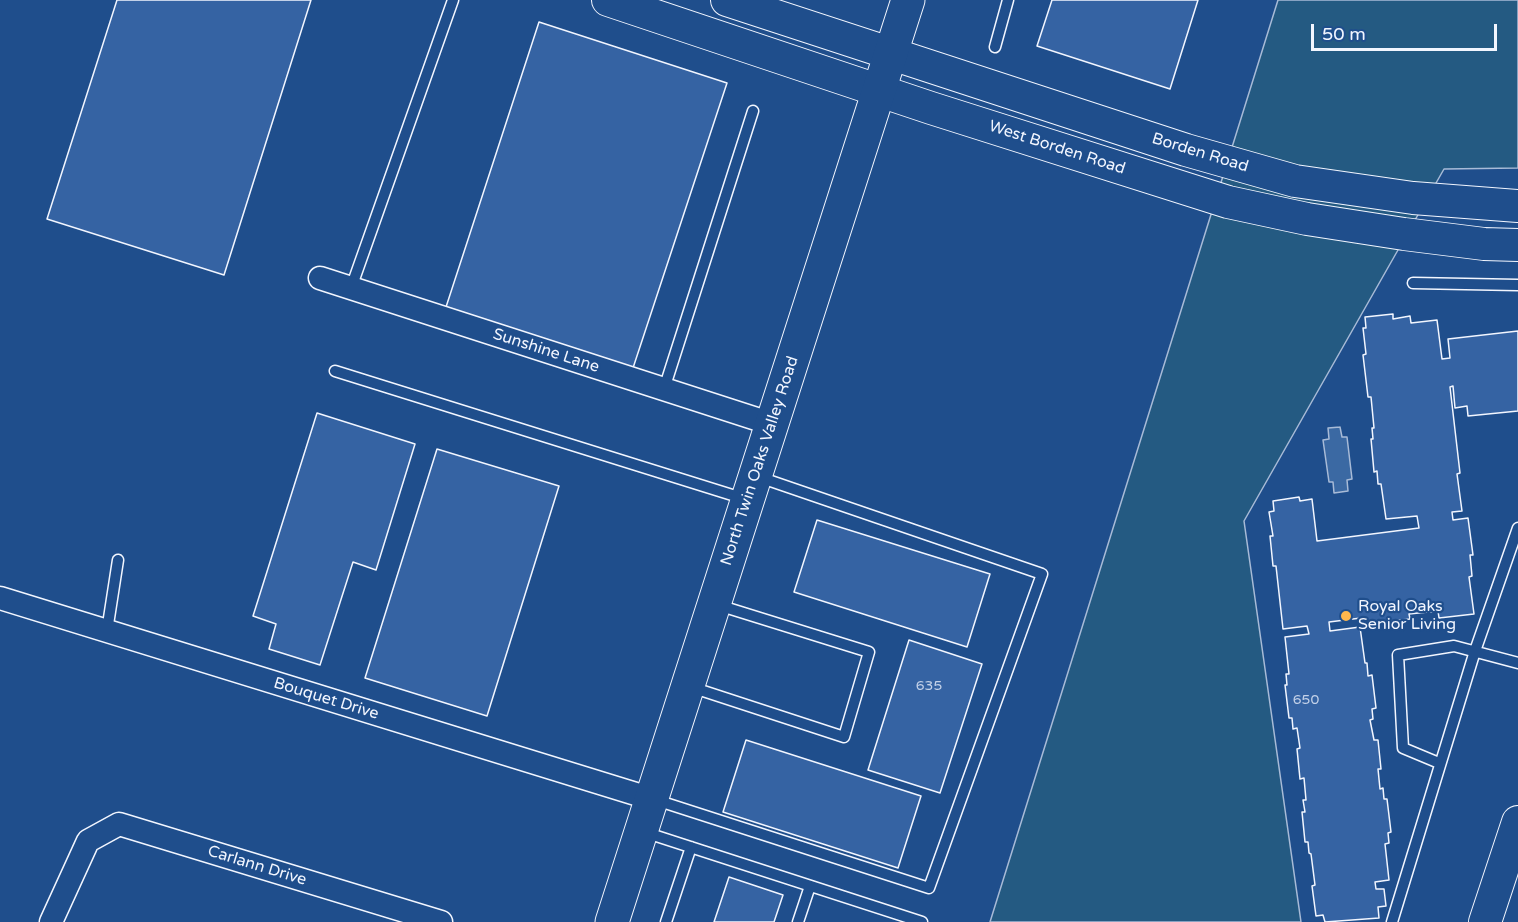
<!DOCTYPE html>
<html>
<head>
<meta charset="utf-8">
<style>
  body { margin:0 }
  #map { position:relative; width:1518px; height:922px; overflow:hidden; background:#1f4e8c; font-family:"Varela Round",sans-serif }
  canvas { display:block }
  .scale { position:absolute; left:1311px; top:24px; width:186px; height:27px; box-sizing:border-box; border:3px solid #f2f6ff; border-top:0; padding-left:8px; font-size:18px; line-height:21px; white-space:nowrap; color:#f2f6ff; -webkit-text-stroke:4px #1f4e8c; paint-order:stroke }
</style>
</head>
<body>
<div id="map">
<canvas width="1518" height="922"></canvas>
<div class="scale">50 m</div>
</div>
<script>
const context = document.querySelector('canvas').getContext('2d');
context.lineJoin = 'round';
function paint(path, color) { context.fillStyle = color; context.fill(path, 'evenodd'); }
const toPath = rows => new Path2D(rows.map(r => 'M' + r).join(''));
function strokePath(path, color, width, dash) { context.strokeStyle = color; context.lineWidth = width; context.lineCap = dash ? 'butt' : 'round'; context.setLineDash(dash || []); context.stroke(path); }
function write(font, color, halo, rows, align = 'center') {
  context.font = font + ' "Varela Round",sans-serif'; context.lineWidth = 4.5; context.setLineDash([]); context.textBaseline = 'middle'; context.strokeStyle = halo; context.fillStyle = color; for (const [text, x, y, turn = 0] of rows) {
    context.save(); context.translate(x, y); context.rotate((+turn || 0) * Math.PI / 180); context.textAlign = isNaN(turn) ? turn : align; if (halo) context.strokeText(text, 0, 0); context.fillText(text, 0, 0); context.restore();
  }
}
const green = toPath([
  [1278,0,1518,0,1518,168,1444,169,1244,521,1301,922,990,922,1278,0]
]);
paint(green, '#245a82');
strokePath(green, '#a8bbd7', 1.5);
const water = toPath([
  [1340,427,1342,437,1347,437,1352,479,1347,480,1348,491,1334,493,1333,482,1329,482,1323,440,1329,439,1328,428,1340,427]
]);
paint(water, '#3b69a3');
strokePath(water, '#a8bbd7', 1.5);
const building = toPath([
  [117,0,311,0,224,275,47,219,117,0],
  [1052,0,1198,0,1170,89,1037,46,1052,0],
  [539,22,727,83,633,368,446,307,539,22],
  [1393,314,1393,319,1410,316,1411,323,1437,320,1442,359,1450,358,1448,339,1518,331,1518,411,1468,416,1467,406,1455,408,1453,386,1450,387,1460,473,1457,474,1462,511,1452,512,1453,520,1468,518,1473,555,1470,555,1472,576,1469,577,1474,614,1439,618,1438,611,1409,614,1410,619,1362,625,1361,618,1329,622,1330,631,1360,627,1365,663,1367,663,1368,676,1372,675,1376,708,1372,709,1373,719,1370,720,1374,740,1378,740,1381,769,1378,769,1380,789,1383,788,1384,799,1387,799,1391,832,1388,833,1389,843,1385,844,1389,880,1375,882,1376,889,1384,889,1386,906,1378,907,1379,918,1325,922,1323,915,1316,916,1312,886,1315,885,1311,854,1309,853,1308,842,1305,842,1302,812,1305,812,1303,800,1306,800,1304,778,1300,779,1297,749,1300,748,1297,728,1293,729,1292,718,1289,718,1285,685,1287,685,1286,674,1289,674,1285,637,1309,634,1307,626,1283,629,1276,566,1273,566,1270,536,1273,536,1269,512,1274,511,1273,501,1299,497,1300,501,1312,499,1317,541,1419,528,1417,516,1386,519,1381,484,1378,484,1377,471,1374,472,1371,439,1373,439,1372,428,1374,428,1371,397,1368,397,1363,355,1366,354,1363,328,1366,328,1365,317,1393,314],
  [317,413,415,444,376,570,353,562,320,665,269,649,276,624,253,616,317,413],
  [437,449,559,486,487,716,365,678,437,449],
  [817,520,990,574,967,647,794,592,817,520],
  [909,640,982,664,940,793,868,770,909,640],
  [746,740,921,796,898,868,723,812,746,740],
  [729,877,783,895,774,922,714,922,729,877]
]);
paint(building, '#3563a3');
strokePath(building, '#f2f6ff', 1.5);
const service = toPath([
  [995,47,1008,0],
  [1413,283,1518,285],
  [351,288,453,0],
  [335,371,745,499],
  [664,389,753,111],
  [107,631,118,560],
  [691,687,844,737,869,652,718,605],
  [1439,763,1403,748,1398,655,1454,646,1518,663],
  [656,800,929,888,1042,574,759,477],
  [644,832,922,922],
  [666,922,691,847],
  [798,922,810,886],
  [1392,922,1475,651,1518,528]
]);
const minor = toPath([
  [320,278,772,424],
  [0,598,652,799],
  [51,922,88,841,119,824,441,922]
]);
const secondary = toPath([
  [608,0,931,108,1228,202,1307,219,1404,234,1484,244,1518,245],
  [727,0,1186,150,1295,181,1413,198,1518,206],
  [1485,922,1518,822]
]);
const primary = toPath([
  [612,922,908,0]
]);
strokePath(service, '#f2f6ff', 13);
strokePath(minor, '#f2f6ff', 25);
strokePath(secondary, '#f2f6ff', 34);
strokePath(primary, '#f2f6ff', 35);
strokePath(service, '#1f4e8c', 10);
strokePath(minor, '#1f4e8c', 22);
strokePath(secondary, '#1f4e8c', 32);
strokePath(primary, '#1f4e8c', 33);
for (const [x, y, r, color] of [
  [1346,616,6,"#ffb74d"]
]) { const dot = new Path2D(); dot.arc(x, y, r, 0, 2 * Math.PI); context.fillStyle = color; context.fill(dot); strokePath(dot, '#1f4e8c', 2); }
write('14px', '#c3d1e8', null, [
  ["635",929,686],
  ["650",1306,700]
]);
write('16px', '#f2f6ff', '#1f4e8c', [
  ["West Borden Road",1057,148,18],
  ["Borden Road",1200,153,17],
  ["Sunshine Lane",546,351,18],
  ["North Twin Oaks Valley Road",760,461,-72],
  ["Bouquet Drive",326,699,17],
  ["Carlann Drive",257,866,17]
]);
write('16px', '#f2f6ff', '#1f4e8c', [
  ["Royal Oaks",1358,607],
  ["Senior Living",1358,625]
], 'left');
</script>
</body>
</html>
